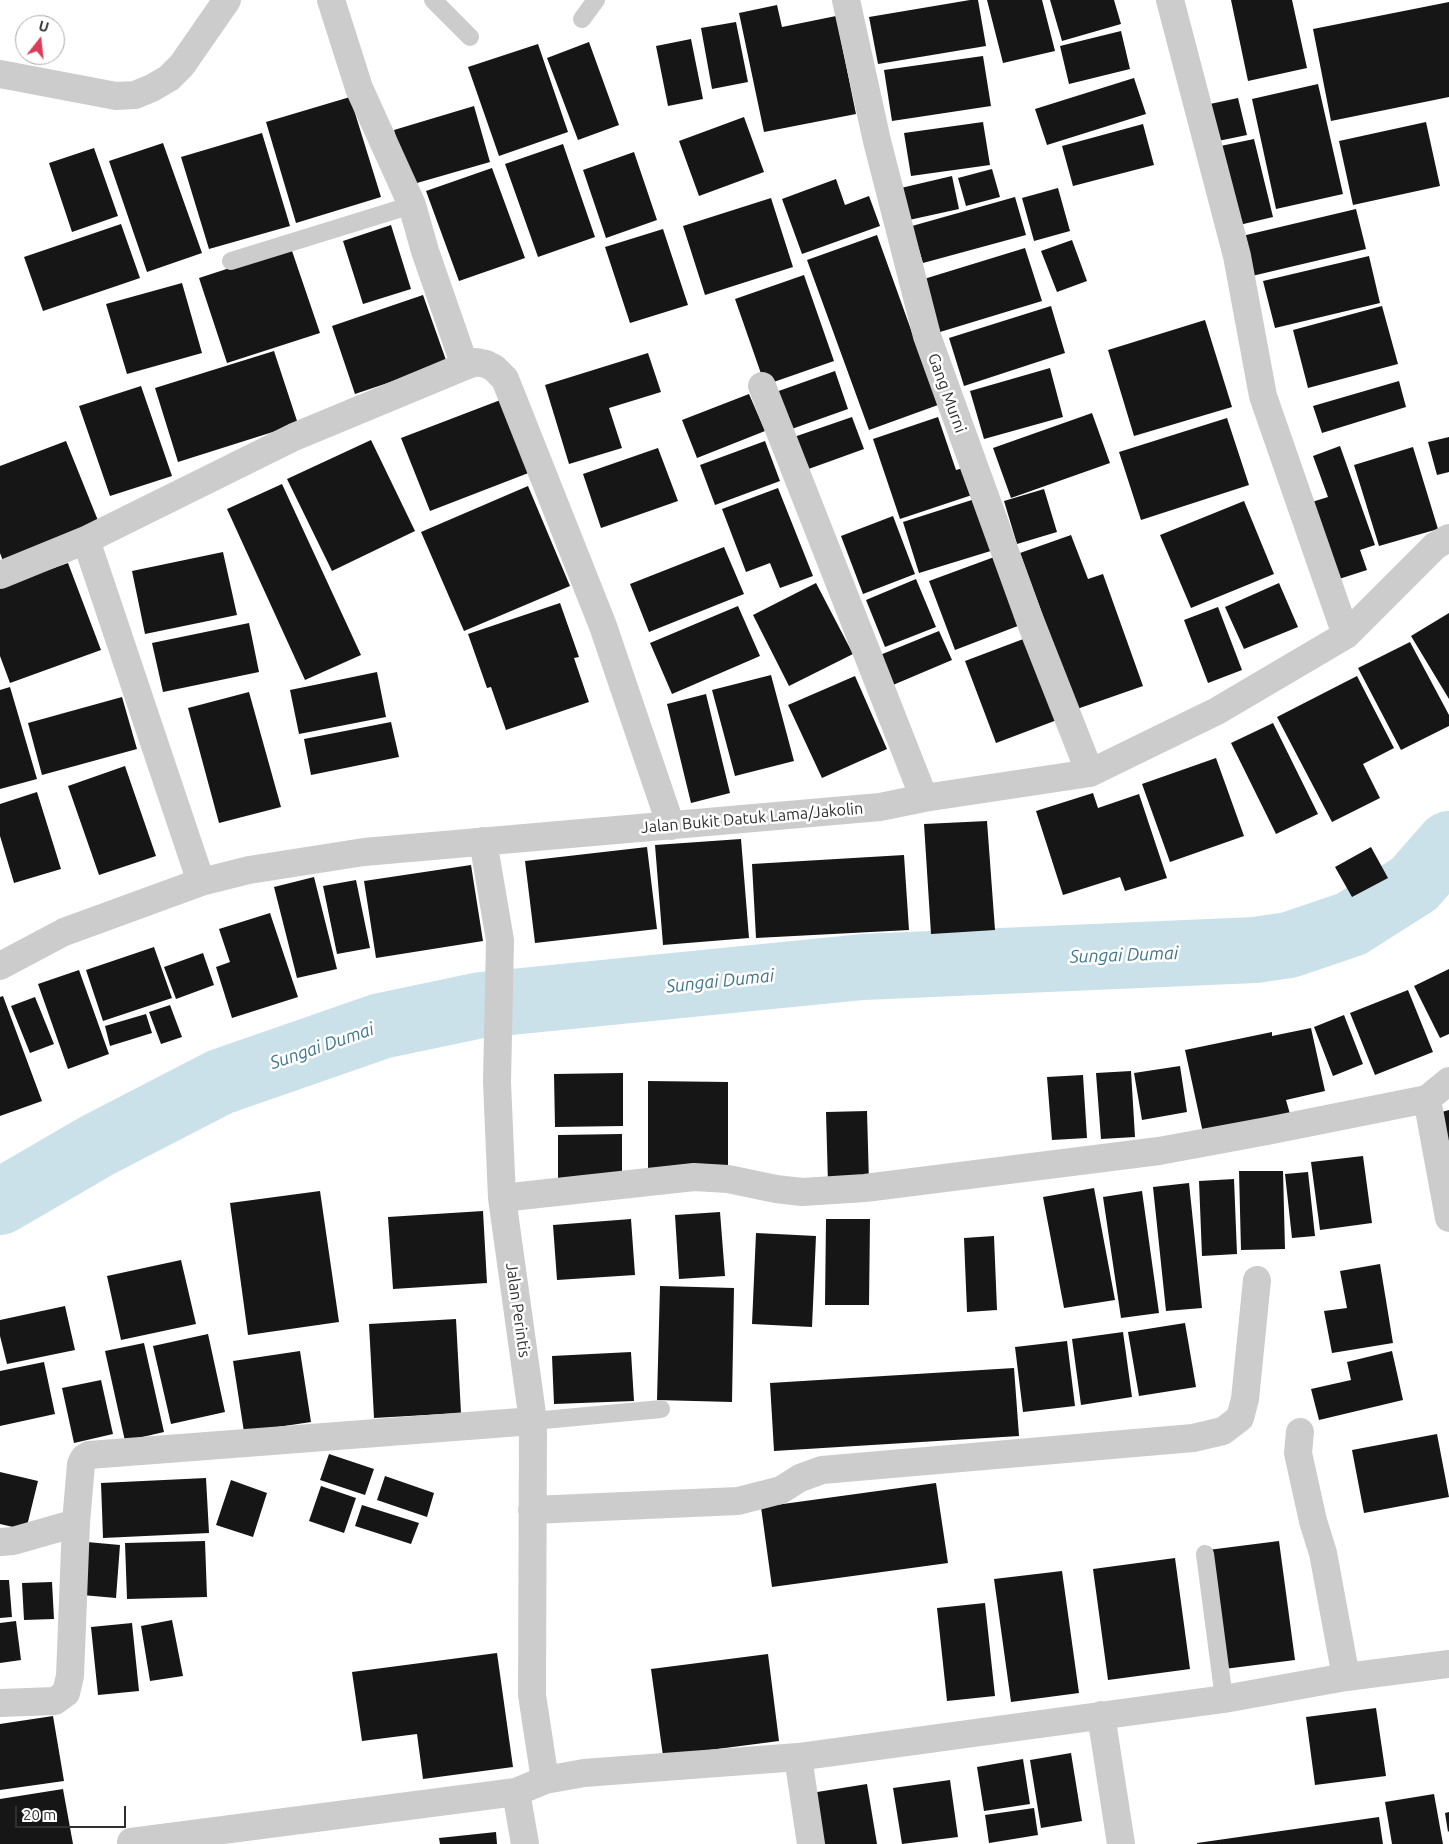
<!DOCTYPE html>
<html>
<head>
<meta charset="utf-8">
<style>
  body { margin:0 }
  #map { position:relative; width:1449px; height:1844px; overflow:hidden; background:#fff; font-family:Ubuntu,sans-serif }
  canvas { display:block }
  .north { position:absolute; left:15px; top:15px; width:50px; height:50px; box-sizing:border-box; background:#fff; border:1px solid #acacac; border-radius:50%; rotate:16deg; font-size:14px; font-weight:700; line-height:20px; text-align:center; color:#2f2f2f }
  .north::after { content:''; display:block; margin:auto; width:18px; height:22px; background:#db3c59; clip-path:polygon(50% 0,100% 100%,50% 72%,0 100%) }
  .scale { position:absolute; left:15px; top:1806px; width:111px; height:22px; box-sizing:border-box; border:2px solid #2f2f2f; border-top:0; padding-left:6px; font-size:15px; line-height:18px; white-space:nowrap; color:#2f2f2f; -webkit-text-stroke:4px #fff; paint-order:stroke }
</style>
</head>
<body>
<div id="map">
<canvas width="1449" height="1844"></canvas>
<div class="north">U</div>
<div class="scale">20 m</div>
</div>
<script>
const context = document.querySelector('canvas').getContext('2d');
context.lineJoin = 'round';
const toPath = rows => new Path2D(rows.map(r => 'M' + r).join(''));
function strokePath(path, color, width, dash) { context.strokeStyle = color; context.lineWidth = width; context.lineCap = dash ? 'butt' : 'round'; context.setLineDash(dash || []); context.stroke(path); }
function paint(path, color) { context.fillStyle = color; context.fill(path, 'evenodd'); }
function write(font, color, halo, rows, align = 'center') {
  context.font = font + ' Ubuntu,sans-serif'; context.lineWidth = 5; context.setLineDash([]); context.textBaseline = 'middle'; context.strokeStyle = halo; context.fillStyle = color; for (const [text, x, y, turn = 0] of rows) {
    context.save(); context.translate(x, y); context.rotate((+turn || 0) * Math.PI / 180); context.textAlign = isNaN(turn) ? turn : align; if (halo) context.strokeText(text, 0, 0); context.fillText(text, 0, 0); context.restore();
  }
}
strokePath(toPath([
  [0,1202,98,1145,220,1082,381,1026,481,1005,863,967,1255,950,1289,945,1351,924,1414,884,1449,844]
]), '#cbe1ea', 66);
paint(toPath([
  [970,0,978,0,986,46,878,64,869,17],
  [987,0,1042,0,1055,51,1003,63],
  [1050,0,1114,0,1121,24,1062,41],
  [1231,0,1292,0,1307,68,1248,81],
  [1449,2,1449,97,1331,121,1313,29],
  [777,5,782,27,836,16,856,114,764,132,739,13],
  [736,22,748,82,712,89,701,28],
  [1121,31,1130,69,1069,84,1060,46],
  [691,39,703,99,668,106,656,46],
  [589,42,619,125,578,140,547,58],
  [538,44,568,132,499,156,468,67],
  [983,56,991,106,892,121,884,70],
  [1134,78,1146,114,1047,145,1035,109],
  [1318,84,1343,194,1276,209,1252,99],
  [350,97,381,197,296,223,266,122],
  [1238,98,1247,135,1218,141,1210,104],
  [474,106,490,162,410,185,394,130],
  [744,117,764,172,699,196,679,141],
  [983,122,990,165,911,176,904,133],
  [1426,122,1440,186,1353,205,1339,141],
  [1143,124,1154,165,1073,186,1062,146],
  [262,133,290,226,209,249,181,157],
  [1254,139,1273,217,1235,226,1216,147],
  [163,143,202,253,147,272,109,161],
  [563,144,595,237,538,257,505,164],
  [94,148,118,216,72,232,49,163],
  [634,152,657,220,606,238,583,170],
  [492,168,525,258,459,281,426,191],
  [992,169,1000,197,966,206,958,178],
  [952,176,959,209,909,220,901,188],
  [836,179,845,205,869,196,880,226,802,254,782,199],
  [1058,188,1070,231,1034,241,1022,198],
  [1015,197,1026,235,923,263,912,226],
  [771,198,793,267,705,295,683,226],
  [1356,209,1366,249,1252,276,1242,236],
  [121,224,140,278,43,311,24,257],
  [391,225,411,289,363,304,343,241],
  [663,229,688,305,630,323,605,247],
  [877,235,938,405,869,430,807,260],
  [1072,240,1087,281,1057,292,1041,251],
  [291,248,320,333,227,363,199,278],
  [1025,248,1042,301,940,332,924,279],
  [1369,256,1380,303,1275,328,1263,281],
  [804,275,834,361,765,385,735,299],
  [182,283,202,353,127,374,106,304],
  [423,295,447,363,355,394,332,326],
  [1051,306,1065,353,964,386,949,338],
  [1382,306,1398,364,1308,388,1293,330],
  [1205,320,1232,407,1134,436,1108,350],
  [274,351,298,424,178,462,155,388],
  [648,353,661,392,609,408,622,448,569,464,545,385],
  [1050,368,1063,417,984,439,970,391],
  [835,371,848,409,786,431,773,393],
  [1399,381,1406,407,1322,433,1313,406],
  [141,386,172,476,110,496,79,406],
  [749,394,765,431,697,458,682,420],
  [503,399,531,472,430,511,401,438],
  [1092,413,1110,463,1011,498,993,448],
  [852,417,864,449,803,471,791,438],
  [938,417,956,470,963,468,972,495,900,519,873,439],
  [1227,418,1249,485,1141,520,1119,452],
  [1449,437,1449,472,1437,475,1428,442],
  [371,440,415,531,332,571,287,479],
  [66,441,99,523,3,561,0,553,0,466],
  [765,441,780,481,715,505,700,465],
  [1340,446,1375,545,1360,550,1367,570,1339,579,1312,502,1328,497,1313,456],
  [1413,447,1438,529,1379,546,1354,465],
  [658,448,678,501,601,528,583,474],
  [282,484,361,655,305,680,227,509],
  [528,486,570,586,464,631,421,532],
  [778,488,813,576,780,588,770,563,746,572,722,509],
  [1044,489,1057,532,1017,544,1004,501],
  [978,498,994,550,919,573,903,522],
  [1244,501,1274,574,1191,608,1160,535],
  [893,516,915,574,863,594,841,536],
  [1071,535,1088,579,1103,574,1143,686,1077,709,1020,553],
  [724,547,744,594,649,632,630,584],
  [223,552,237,615,145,634,132,571],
  [997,556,1023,624,955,650,929,581],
  [68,563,101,650,10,683,0,656,0,587],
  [916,579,936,627,885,647,866,600],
  [816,583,853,654,789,686,753,615],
  [1279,583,1298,627,1244,649,1225,607],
  [560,603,579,657,574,658,589,702,506,730,491,687,487,688,468,634],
  [738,606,760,656,672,694,650,643],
  [1218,607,1242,670,1208,683,1184,620],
  [1449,613,1449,699,1411,636],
  [249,623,259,672,163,692,152,643],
  [939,631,952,660,893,685,880,655],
  [1026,638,1057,720,996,743,965,661],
  [1410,642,1449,715,1449,726,1401,750,1358,668],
  [377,672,386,717,299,734,290,690],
  [771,675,794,761,735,776,712,690],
  [855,676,887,749,822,778,788,705],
  [1357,676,1394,748,1363,764,1380,798,1332,822,1277,717],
  [10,687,37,779,0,789,0,690],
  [249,692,281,807,219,823,188,708],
  [706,694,730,793,691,803,667,704],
  [122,697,137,749,42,775,28,723],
  [391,722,399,757,311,775,304,739],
  [1273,723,1318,814,1276,834,1231,743],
  [1216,758,1244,836,1170,862,1142,784],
  [125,766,156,856,99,875,68,786],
  [37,792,61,869,14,883,0,836,0,804],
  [1093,793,1098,808,1139,794,1167,878,1125,891,1120,877,1063,895,1036,811],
  [987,821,995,930,931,934,924,824],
  [741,839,749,938,663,945,655,845],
  [647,847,657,929,535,943,525,861],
  [1371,847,1388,878,1352,897,1335,867],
  [904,855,909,930,756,938,752,864],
  [471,865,483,941,376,958,364,881],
  [314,877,337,969,297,978,274,887],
  [356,880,370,948,337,954,323,886],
  [270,913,298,997,232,1018,216,967,230,962,219,929],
  [154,947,172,998,103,1021,86,970],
  [203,953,214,985,176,999,164,967],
  [1449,969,1449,1034,1440,1038,1414,986],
  [79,970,109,1054,68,1069,38,984],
  [1408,990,1433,1052,1375,1075,1350,1013],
  [3,996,42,1101,0,1116,0,997],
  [35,997,54,1044,30,1053,11,1006],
  [170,1005,182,1037,161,1044,149,1012],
  [146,1014,152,1033,110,1046,105,1026],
  [1344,1015,1363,1064,1333,1076,1314,1027],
  [1311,1028,1325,1091,1286,1100,1290,1114,1203,1133,1185,1050,1272,1032,1272,1036],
  [1180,1066,1187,1112,1142,1120,1134,1073],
  [1131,1071,1135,1137,1101,1139,1096,1073],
  [623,1073,623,1126,555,1127,554,1074],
  [1083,1075,1087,1138,1052,1140,1047,1077],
  [648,1081,728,1082,728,1169,648,1169],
  [1449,1110,1449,1143,1438,1113],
  [867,1111,869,1183,828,1184,826,1112],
  [622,1134,622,1179,558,1180,558,1135],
  [1363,1156,1372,1223,1320,1230,1311,1162],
  [1239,1171,1283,1171,1285,1249,1241,1250],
  [1308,1172,1315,1236,1292,1238,1285,1174],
  [1234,1179,1237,1254,1202,1256,1199,1181],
  [1189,1183,1202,1308,1166,1311,1153,1187],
  [1094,1188,1115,1300,1064,1308,1043,1197],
  [320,1191,339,1322,248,1335,230,1203],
  [1142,1191,1159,1313,1121,1318,1103,1197],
  [483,1211,487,1283,393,1289,388,1217],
  [720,1212,725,1276,679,1279,675,1215],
  [631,1219,635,1275,557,1280,553,1225],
  [826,1219,870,1219,869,1305,825,1305],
  [756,1233,816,1236,812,1327,752,1324],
  [994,1236,997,1310,967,1312,964,1238],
  [181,1260,196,1324,121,1340,107,1276],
  [1380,1264,1393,1343,1332,1353,1324,1311,1347,1308,1340,1271],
  [660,1286,734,1288,732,1402,657,1400],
  [65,1306,75,1350,7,1364,0,1336,0,1320],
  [456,1319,461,1413,374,1418,369,1324],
  [1185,1323,1196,1387,1139,1396,1128,1332],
  [1123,1332,1132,1397,1081,1405,1072,1339],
  [208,1334,225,1412,171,1424,153,1346],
  [1067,1341,1075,1406,1023,1412,1015,1347],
  [144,1343,164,1432,125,1441,105,1351],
  [300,1351,311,1422,244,1432,233,1361],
  [1392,1351,1403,1400,1319,1420,1311,1389,1351,1380,1347,1362],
  [631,1352,634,1401,554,1404,552,1356],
  [44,1362,55,1414,0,1426,0,1371],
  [1014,1368,1019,1436,774,1451,770,1383],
  [101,1380,113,1434,74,1443,62,1388],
  [1437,1434,1449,1497,1364,1513,1352,1450],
  [329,1454,374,1469,365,1495,320,1480],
  [0,1472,38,1481,26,1530,0,1524],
  [385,1476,434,1493,427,1517,377,1500],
  [206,1478,209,1533,103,1538,101,1483],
  [231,1480,267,1493,253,1537,216,1525],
  [936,1483,948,1563,772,1587,761,1507],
  [321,1486,356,1498,344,1533,309,1521],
  [362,1505,419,1523,411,1544,355,1526],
  [205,1541,207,1597,127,1599,125,1543],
  [1279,1541,1295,1660,1224,1669,1208,1550],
  [87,1542,120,1545,116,1598,82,1595],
  [1175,1558,1190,1669,1108,1680,1093,1569],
  [1062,1571,1079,1693,1011,1702,994,1579],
  [0,1580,9,1580,12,1617,0,1618],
  [52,1582,54,1619,24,1620,22,1583],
  [985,1603,995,1696,947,1701,937,1608],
  [172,1620,183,1676,150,1681,141,1626],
  [16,1621,21,1660,0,1663,0,1623],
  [132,1623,139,1691,98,1695,91,1627],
  [497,1653,513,1767,423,1779,417,1734,362,1741,352,1672],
  [768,1654,779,1741,663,1756,651,1669],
  [1376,1708,1386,1776,1315,1785,1306,1717],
  [53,1716,64,1781,0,1790,0,1724],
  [1071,1753,1082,1821,1041,1828,1030,1760],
  [1023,1759,1030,1804,984,1811,977,1767],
  [950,1780,958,1837,902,1844,893,1788],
  [867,1784,877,1844,820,1844,811,1793],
  [63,1789,73,1844,0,1844,0,1799],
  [1434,1794,1443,1844,1392,1844,1385,1802],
  [1034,1808,1038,1835,989,1843,985,1815],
  [1449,1812,1449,1831,1448,1832,1445,1813],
  [1379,1817,1383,1844,1197,1844,1197,1843],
  [496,1832,497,1844,440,1844,439,1838]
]), '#161616');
strokePath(toPath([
  [433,0,470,37],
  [582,19,596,0],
  [231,261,412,205],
  [533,1421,661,1409],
  [1205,1554,1224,1699]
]), '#ccc', 18);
strokePath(toPath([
  [331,0,359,88,412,205,425,251,465,366],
  [846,0,877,141,927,336,1029,618,1090,773],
  [1170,0,1237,256,1263,396,1346,635],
  [0,74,116,96,135,95,152,88,169,78,182,65,227,0],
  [762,386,924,798],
  [86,540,201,882],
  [0,575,86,540,294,437,465,366,476,362,486,364,494,368,505,379,603,626,671,826],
  [483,841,500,940,497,1082,502,1198,533,1421,532,1695,545,1780],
  [0,966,64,932,201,882,249,870,364,852,880,807,924,798,1090,773,1217,711,1346,635,1435,546,1449,538],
  [1427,1099,1449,1218],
  [502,1198,694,1177,728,1179,776,1189,802,1192,865,1188,1159,1151,1267,1131,1427,1099,1449,1081],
  [1300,1432,1298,1453,1313,1521,1323,1553,1346,1677],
  [532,1510,738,1501,781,1490,800,1478,822,1470,1193,1438,1223,1431,1240,1418,1245,1399,1257,1280],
  [0,1542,13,1541,76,1523],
  [0,1703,55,1701,66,1693,70,1676,76,1523,81,1464,84,1458,89,1455,533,1421],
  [1101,1715,1121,1844],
  [798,1757,811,1844],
  [516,1792,525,1844],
  [131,1842,516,1792,545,1780,584,1773,798,1757,1224,1699,1346,1677,1449,1664]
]), '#ccc', 28);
write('16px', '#2f2f2f', '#fff', [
  ["Gang Murni",947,393,70],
  ["Jalan Bukit Datuk Lama/Jakolin",752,818,-5],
  ["Jalan Perintis",518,1310,82]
]);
write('italic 18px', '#41778c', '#fff', [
  ["Sungai Dumai",1124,955,-2],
  ["Sungai Dumai",720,981,-6],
  ["Sungai Dumai",322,1046,-19]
]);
</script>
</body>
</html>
